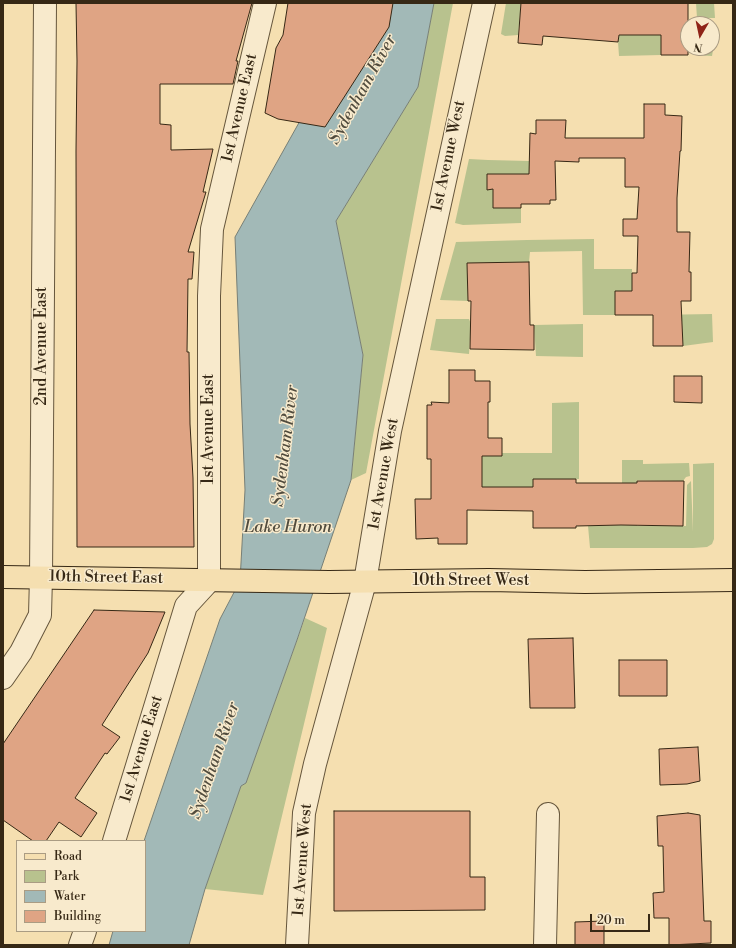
<!DOCTYPE html>
<html>
<head>
<meta charset="utf-8">
<style>
  body { margin:0 }
  #map { position:relative; width:736px; height:948px; overflow:hidden; background:#f5dfb0; font-family:"Libre Bodoni",serif }
  canvas { display:block }
  .frame { position:absolute; inset:0; border:4px solid #362815; pointer-events:none }
  .legend { position:absolute; left:16px; top:840px; width:130px; height:92px; box-sizing:border-box; background:#f8eacc; border:1px solid #aa9c83; margin:0; padding:5px 7px; list-style:none; font-size:12px; color:#362815 }
  .legend li { display:flex; align-items:center; gap:8px; height:20px }
  .legend b { width:20px; border:1px solid #aa9c83 }
  .north { position:absolute; left:680px; top:16px; width:40px; height:40px; box-sizing:border-box; background:#f8eacc; border:1px solid #aa9c83; border-radius:50%; rotate:189deg; font-size:11px; font-weight:700; line-height:16px; text-align:center; color:#362815 }
  .north::after { content:''; display:block; margin:auto; width:14px; height:18px; background:#8f2418; clip-path:polygon(50% 0,100% 100%,50% 72%,0 100%) }
  .scale { position:absolute; left:590px; top:914px; width:60px; height:18px; box-sizing:border-box; border:2px solid #362815; border-top:0; padding-left:5px; font-size:12px; line-height:14px; white-space:nowrap; color:#362815; -webkit-text-stroke:3px #f8eacc; paint-order:stroke }
</style>
</head>
<body>
<div id="map">
<canvas width="736" height="948"></canvas>
<div class="frame"></div>
<ul class="legend">
<li><b style="height:5px;background:#f5dfb0"></b>Road</li>
<li><b style="height:11px;background:#b8c28e"></b>Park</li>
<li><b style="height:11px;background:#a2b9b7"></b>Water</li>
<li><b style="height:11px;background:#dfa484"></b>Building</li>
</ul>
<div class="north">N</div>
<div class="scale">20 m</div>
</div>
<script>
const context = document.querySelector('canvas').getContext('2d');
context.lineJoin = 'round';
function paint(path, color) { context.fillStyle = color; context.fill(path, 'evenodd'); }
const toPath = rows => new Path2D(rows.map(r => 'M' + r).join(''));
function strokePath(path, color, width, dash) { context.strokeStyle = color; context.lineWidth = width; context.lineCap = dash ? 'butt' : 'round'; context.setLineDash(dash || []); context.stroke(path); }
function write(font, color, halo, rows, align = 'center') {
  context.font = font + ' "Libre Bodoni",serif'; context.lineWidth = 3; context.setLineDash([]); context.textBaseline = 'middle'; context.strokeStyle = halo; context.fillStyle = color; for (const [text, x, y, turn = 0] of rows) {
    context.save(); context.translate(x, y); context.rotate((+turn || 0) * Math.PI / 180); context.textAlign = isNaN(turn) ? turn : align; if (halo) context.strokeText(text, 0, 0); context.fillText(text, 0, 0); context.restore();
  }
}
paint(toPath([
  [434,3,453,3,366,473,351,480,363,355,336,221,418,87],
  [506,3,521,3,518,35,505,36,501,34],
  [696,3,714,3,715,18,697,18],
  [621,6,625,35,648,35,661,29,661,55,619,56,618,42],
  [712,26,717,26,712,56,696,55,696,48,712,48],
  [469,159,488,160,529,161,531,174,487,174,487,189,493,189,493,208,521,208,521,223,463,225,455,223],
  [594,239,594,269,632,269,632,291,615,315,583,315,582,251,530,252,529,262,467,264,468,301,440,300,456,242,527,240],
  [712,314,713,342,683,346,682,321,653,322,653,315],
  [436,319,469,319,471,324,469,354,430,350],
  [583,324,583,357,536,356,534,325],
  [579,402,579,479,533,479,533,489,527,487,482,487,482,456,502,456,502,453,552,453,552,403],
  [622,460,643,460,643,464,689,463,690,476,686,477,683,481,637,480,637,526,686,526,687,485,691,481,693,532,693,464,714,463,714,539,712,544,707,547,693,548,590,548,588,526,616,525,615,483,622,483],
  [305,618,327,628,263,895,205,889,241,786,246,783]
]), '#b8c28e');
const water = toPath([
  [366,3,434,3,418,87,336,221,363,355,351,480,297,640,246,783,241,786,205,889,189,945,109,945,113,931,145,931,145,841,144,841,220,619,240,581,245,490,235,237,366,3]
]);
paint(water, '#a2b9b7');
strokePath(water, '#777f76', 1);
const building = toPath([
  [76,3,252,3,236,61,238,61,233,84,160,84,160,124,171,125,171,150,213,149,203,192,206,192,188,252,194,252,192,279,188,279,187,352,189,352,190,424,193,478,194,547,77,547,76,151,77,61,76,3],
  [288,3,393,3,389,27,325,127,278,119,265,113,276,48,283,35,288,3],
  [521,3,688,3,688,55,661,55,661,35,619,35,618,42,543,36,542,45,518,43,521,3],
  [644,104,665,104,665,115,682,116,681,151,680,151,677,198,677,232,690,232,689,272,691,272,691,301,681,301,683,346,653,346,653,315,615,315,615,291,632,291,632,273,637,273,638,236,623,236,623,219,637,219,639,187,625,187,625,158,579,158,579,162,555,161,556,200,550,200,550,204,521,204,521,208,493,208,493,189,487,190,487,174,529,174,530,133,536,134,536,120,566,120,565,138,644,138,644,104],
  [529,262,530,325,534,325,534,350,470,349,471,301,468,301,467,263,529,262],
  [449,370,475,370,475,381,490,381,490,402,488,402,488,438,502,438,502,456,482,456,482,487,533,487,533,479,576,479,576,483,637,483,637,481,684,481,683,526,621,525,576,526,576,528,533,528,533,511,467,510,467,544,438,544,438,538,416,539,415,499,431,499,431,459,427,459,427,405,432,405,431,402,449,403,449,370],
  [674,376,702,376,702,403,674,402,674,376],
  [94,610,165,612,148,653,102,725,120,737,107,754,105,753,75,798,97,813,81,837,59,822,46,841,33,841,3,820,3,744,94,610],
  [573,638,575,708,530,708,528,639,573,638],
  [619,660,667,660,667,696,619,696,619,660],
  [698,747,700,781,687,784,660,785,659,749,698,747],
  [334,811,470,811,470,877,485,877,485,910,334,911,334,811],
  [688,813,700,815,704,921,711,921,711,943,669,945,669,918,654,918,653,893,664,892,663,846,658,846,657,816,688,813],
  [604,921,604,945,575,945,575,922,604,921]
]);
paint(building, '#dfa484');
strokePath(building, '#362815', 1);
const minor = toPath([
  [3,678,21,652,40,615,41,577],
  [114,841,186,606,209,581,209,296,212,229,265,3],
  [80,945,85,931],
  [297,945,304,813,315,764,365,582,390,431,484,3],
  [545,945,548,814]
]);
const tertiary = toPath([
  [41,577,45,3]
]);
const primary = toPath([
  [3,577,329,582,489,580,585,582,733,580]
]);
strokePath(minor, '#66563c', 24);
strokePath(tertiary, '#66563c', 24);
strokePath(primary, '#362815', 24);
strokePath(minor, '#f8eacc', 22);
strokePath(tertiary, '#f8eacc', 22);
strokePath(primary, '#f5dfb0', 22);
write('16px', '#362815', '#f8eacc', [
  ["1st Avenue East",240,108,-77],
  ["1st Avenue West",449,156,-78],
  ["2nd Avenue East",42,346,-90],
  ["1st Avenue East",209,429,-90],
  ["1st Avenue West",384,474,-80],
  ["10th Street East",106,578,1],
  ["10th Street West",471,581],
  ["1st Avenue East",142,749,-73],
  ["1st Avenue West",303,860,-86]
]);
write('italic 17px', '#514c3e', '#f8eacc', [
  ["Sydenham River",363,90,-61],
  ["Sydenham River",286,446,-83],
  ["Lake Huron",288,528],
  ["Sydenham River",215,761,-71]
]);
</script>
</body>
</html>
